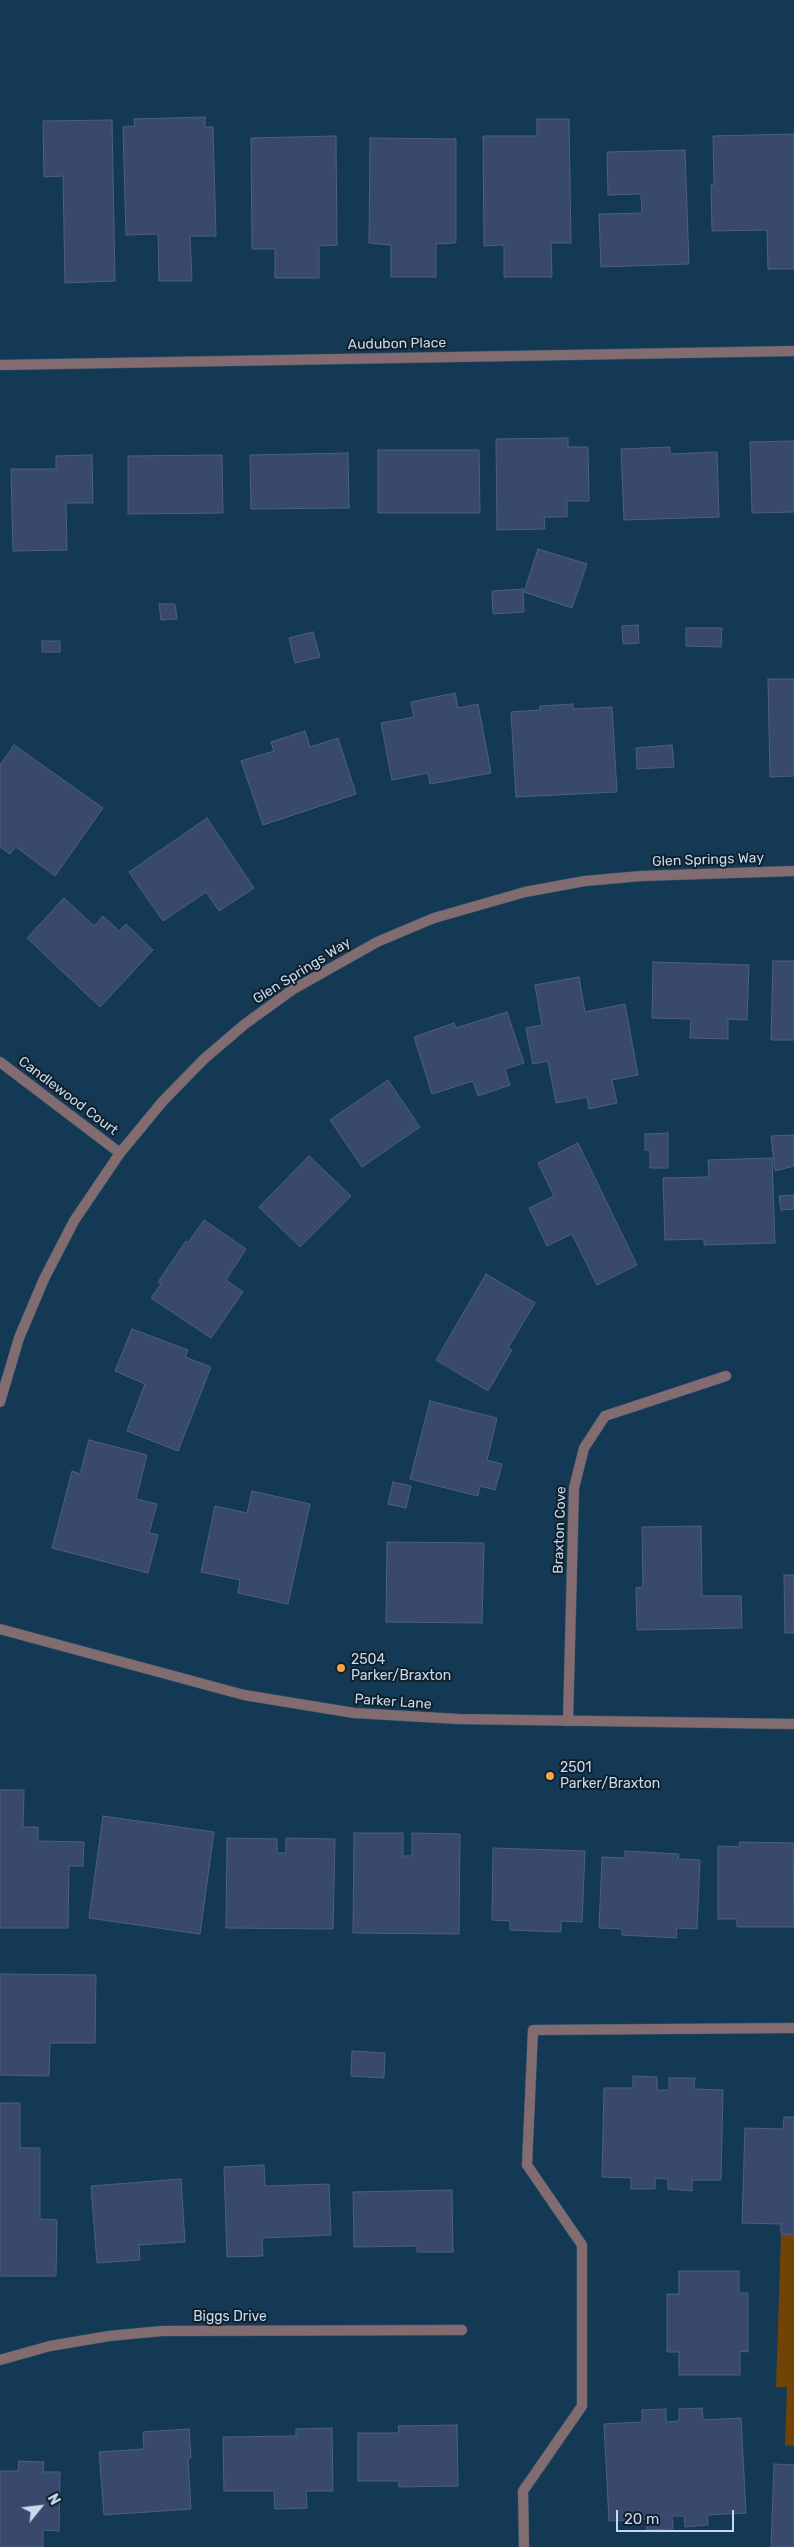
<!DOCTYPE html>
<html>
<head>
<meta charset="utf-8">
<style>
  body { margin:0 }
  #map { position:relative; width:794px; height:2547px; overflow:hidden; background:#143955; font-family:Rubik,sans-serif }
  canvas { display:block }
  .north { position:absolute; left:15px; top:2482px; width:50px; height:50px; -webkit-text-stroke:4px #101f2c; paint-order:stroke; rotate:61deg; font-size:14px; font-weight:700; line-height:20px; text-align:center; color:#c6daec }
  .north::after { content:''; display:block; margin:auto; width:18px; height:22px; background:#c6daec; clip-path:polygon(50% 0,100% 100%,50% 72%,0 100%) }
  .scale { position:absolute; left:616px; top:2510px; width:118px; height:22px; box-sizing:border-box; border:2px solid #c6daec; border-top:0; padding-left:6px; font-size:15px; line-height:18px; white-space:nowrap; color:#c6daec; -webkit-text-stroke:4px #101f2c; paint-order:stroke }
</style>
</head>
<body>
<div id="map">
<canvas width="794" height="2547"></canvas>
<div class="north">N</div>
<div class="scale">20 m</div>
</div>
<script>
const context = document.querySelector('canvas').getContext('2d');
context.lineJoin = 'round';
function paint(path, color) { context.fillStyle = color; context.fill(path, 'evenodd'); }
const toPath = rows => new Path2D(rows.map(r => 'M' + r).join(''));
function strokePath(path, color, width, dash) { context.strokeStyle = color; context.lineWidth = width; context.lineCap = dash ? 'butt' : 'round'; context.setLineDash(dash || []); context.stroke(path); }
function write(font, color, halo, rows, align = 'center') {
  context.font = font + ' Rubik,sans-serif'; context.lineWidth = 4; context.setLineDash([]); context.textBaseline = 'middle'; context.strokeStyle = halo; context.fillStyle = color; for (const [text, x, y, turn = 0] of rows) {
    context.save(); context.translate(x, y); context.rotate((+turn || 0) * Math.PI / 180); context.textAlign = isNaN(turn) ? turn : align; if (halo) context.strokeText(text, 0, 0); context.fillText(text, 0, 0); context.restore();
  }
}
paint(toPath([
  [781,2234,794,2235,794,2445,785,2446,787,2387,776,2387]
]), '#714307');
const building = toPath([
  [205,117,205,127,213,127,216,236,190,236,192,281,159,281,158,234,126,235,123,127,135,126,134,119,205,117],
  [537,119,569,119,571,243,551,243,552,277,504,277,504,245,484,246,483,136,537,136,537,119],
  [112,120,115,281,65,283,63,176,44,177,43,121,112,120],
  [794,134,794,269,768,269,767,230,712,231,711,185,714,185,713,136,794,134],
  [336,136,337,245,319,246,319,278,275,278,275,249,252,249,251,138,336,136],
  [370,138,456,139,456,241,455,243,436,244,436,277,391,277,391,245,369,243,370,138],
  [685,150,689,264,601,267,599,214,642,213,641,194,608,195,607,152,685,150],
  [568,438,568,447,588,447,589,501,567,501,567,517,544,517,545,529,497,530,496,439,568,438],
  [794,441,794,512,752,513,750,442,794,441],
  [670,447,670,454,717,452,719,517,624,520,621,449,670,447],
  [378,450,479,450,480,513,378,513,378,450],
  [348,453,349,508,251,509,250,455,348,453],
  [92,455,93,503,66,503,67,550,13,551,11,469,56,469,56,456,92,455],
  [222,455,223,513,128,514,128,456,222,455],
  [538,549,587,564,572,608,524,592,538,549],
  [523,589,524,612,493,614,492,591,523,589],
  [159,604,175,604,177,619,161,620,159,604],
  [638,625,639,643,623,644,622,626,638,625],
  [686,628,722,628,721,647,686,646,686,628],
  [313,632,320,657,295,663,289,638,313,632],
  [42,641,60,641,60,652,42,652,42,641],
  [768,679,794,679,794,776,770,777,768,679],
  [455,693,458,708,478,704,491,773,430,784,428,773,392,780,381,723,414,717,411,702,455,693],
  [573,704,573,709,612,707,617,792,516,797,511,712,540,710,540,706,573,704],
  [305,731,310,747,338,738,356,794,263,825,241,761,274,751,271,742,305,731],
  [14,745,103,808,55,876,16,847,10,854,0,847,0,765,14,745],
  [672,745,674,767,637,769,636,748,672,745],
  [207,818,254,888,219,911,206,892,163,921,129,872,207,818],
  [64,898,94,926,103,916,119,931,126,924,153,950,100,1007,27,938,64,898],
  [773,961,794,961,794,1040,771,1040,773,961],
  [653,962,749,965,747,1020,728,1019,728,1039,690,1038,691,1019,652,1018,653,962],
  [579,977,585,1012,625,1004,638,1075,612,1080,617,1103,589,1109,587,1097,556,1103,548,1061,533,1064,526,1028,542,1025,535,985,579,977],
  [507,1012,524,1063,505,1069,510,1085,478,1096,473,1081,432,1094,414,1037,454,1023,456,1028,507,1012],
  [388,1080,420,1127,362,1167,330,1120,388,1080],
  [668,1133,668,1168,650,1168,650,1150,645,1150,645,1134,668,1133],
  [794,1135,794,1166,775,1171,771,1136,794,1135],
  [578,1143,637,1265,597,1285,572,1234,547,1246,529,1208,554,1196,538,1163,578,1143],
  [309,1156,351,1196,300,1247,259,1207,309,1156],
  [772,1158,775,1243,704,1245,704,1239,665,1240,663,1178,709,1177,708,1160,772,1158],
  [794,1195,794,1209,781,1210,779,1196,794,1195],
  [204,1220,246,1249,226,1280,243,1292,211,1338,151,1298,161,1284,158,1282,186,1241,188,1243,204,1220],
  [486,1274,535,1303,508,1348,512,1350,488,1391,436,1360,486,1274],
  [132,1329,188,1350,185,1357,211,1367,178,1451,127,1431,145,1384,115,1371,132,1329],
  [430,1401,497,1418,487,1460,502,1464,495,1490,480,1486,478,1496,410,1479,430,1401],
  [89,1440,147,1455,136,1499,157,1504,149,1533,158,1535,148,1573,52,1548,72,1471,80,1474,89,1440],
  [393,1482,411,1486,406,1508,388,1504,393,1482],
  [252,1491,310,1504,288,1604,238,1593,240,1580,201,1572,215,1506,247,1513,252,1491],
  [701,1526,702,1596,741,1596,742,1628,637,1630,636,1588,643,1587,642,1527,701,1526],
  [387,1542,484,1543,482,1623,386,1622,387,1542],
  [784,1575,794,1575,794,1633,785,1633,784,1575],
  [0,1790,24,1790,23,1827,38,1827,38,1841,84,1842,83,1866,69,1866,68,1928,0,1928,0,1790],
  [103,1816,214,1832,200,1934,89,1918,103,1816],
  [354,1833,403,1833,403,1856,412,1856,412,1833,460,1834,459,1934,353,1933,354,1833],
  [227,1838,277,1839,277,1853,286,1853,286,1838,335,1839,333,1929,226,1928,227,1838],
  [740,1842,793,1843,794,1927,737,1927,737,1919,718,1919,718,1846,739,1847,740,1842],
  [493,1848,585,1851,582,1922,561,1921,561,1932,510,1930,510,1921,492,1920,493,1848],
  [625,1851,679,1854,678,1859,700,1860,697,1929,677,1928,676,1938,622,1935,622,1929,599,1928,602,1857,625,1858,625,1851],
  [0,1974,96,1975,95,2043,50,2043,49,2076,0,2075,0,1974],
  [352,2051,385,2053,384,2078,351,2076,352,2051],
  [633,2076,657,2077,657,2090,669,2090,669,2078,695,2078,694,2089,723,2090,721,2180,692,2180,692,2191,668,2189,668,2179,655,2178,655,2189,631,2189,631,2178,602,2177,604,2088,633,2088,633,2076],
  [0,2103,20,2103,20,2148,40,2148,40,2219,57,2220,56,2276,0,2276,0,2103],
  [784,2117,794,2117,794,2235,781,2234,781,2224,742,2223,745,2128,783,2129,784,2117],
  [264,2165,265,2186,329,2184,331,2235,262,2238,263,2256,227,2257,224,2167,264,2165],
  [181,2179,185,2242,139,2245,140,2260,97,2263,91,2186,181,2179],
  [452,2190,453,2252,417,2252,417,2246,354,2247,353,2192,452,2190],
  [679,2271,739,2271,739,2293,748,2293,748,2352,740,2351,740,2375,679,2375,679,2352,667,2352,667,2294,679,2294,679,2271],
  [702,2408,703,2420,741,2418,746,2513,707,2515,708,2525,685,2527,684,2516,672,2516,673,2529,647,2530,646,2519,609,2521,604,2424,642,2422,642,2410,666,2409,666,2422,679,2421,679,2409,702,2408],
  [457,2425,458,2486,399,2487,399,2481,358,2481,358,2433,399,2433,398,2426,457,2425],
  [332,2428,333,2491,306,2491,307,2508,275,2509,274,2491,224,2491,223,2437,296,2436,296,2429,332,2428],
  [189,2429,191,2458,188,2459,191,2509,104,2515,99,2452,144,2449,143,2432,189,2429],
  [19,2461,44,2462,43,2472,60,2472,59,2531,43,2530,43,2547,0,2547,0,2471,18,2471,19,2461],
  [774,2464,794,2465,794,2547,771,2547,774,2464]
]);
paint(building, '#38496d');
strokePath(building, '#4d5f84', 1);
const service = toPath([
  [524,2547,523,2491,582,2406,582,2245,527,2165,533,2030,794,2028]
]);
const minor = toPath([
  [0,365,794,351],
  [0,1062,120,1153],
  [0,1402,19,1338,44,1279,74,1221,120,1153,163,1101,204,1059,245,1024,292,990,377,942,434,918,525,892,585,881,641,876,794,871],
  [568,1721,574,1488,584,1448,605,1416,726,1376],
  [0,2360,50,2346,109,2336,162,2331,462,2330]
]);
const tertiary = toPath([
  [0,1629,244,1695,354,1713,458,1719,794,1724]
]);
strokePath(service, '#345670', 11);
strokePath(minor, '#345670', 11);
strokePath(tertiary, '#345670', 11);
strokePath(service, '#826c70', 10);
strokePath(minor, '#826c70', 10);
strokePath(tertiary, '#826c70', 10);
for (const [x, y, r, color] of [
  [341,1668,5,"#f6a247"],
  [550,1776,5,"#f6a247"]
]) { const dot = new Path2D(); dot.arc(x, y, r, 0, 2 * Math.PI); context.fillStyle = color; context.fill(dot); strokePath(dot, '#101f2c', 2); }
write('14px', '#c6daec', '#101f2c', [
  ["Audubon Place",397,344,-1],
  ["Glen Springs Way",708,860,-2],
  ["Glen Springs Way",302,971,-32],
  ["Candlewood Court",68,1096,37],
  ["Braxton Cove",560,1530,-88],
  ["Parker Lane",393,1702,4],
  ["Biggs Drive",230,2317]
]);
write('14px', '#c6daec', '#101f2c', [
  ["2504",351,1660],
  ["Parker/Braxton",351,1676],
  ["2501",560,1768],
  ["Parker/Braxton",560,1784]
], 'left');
</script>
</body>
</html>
